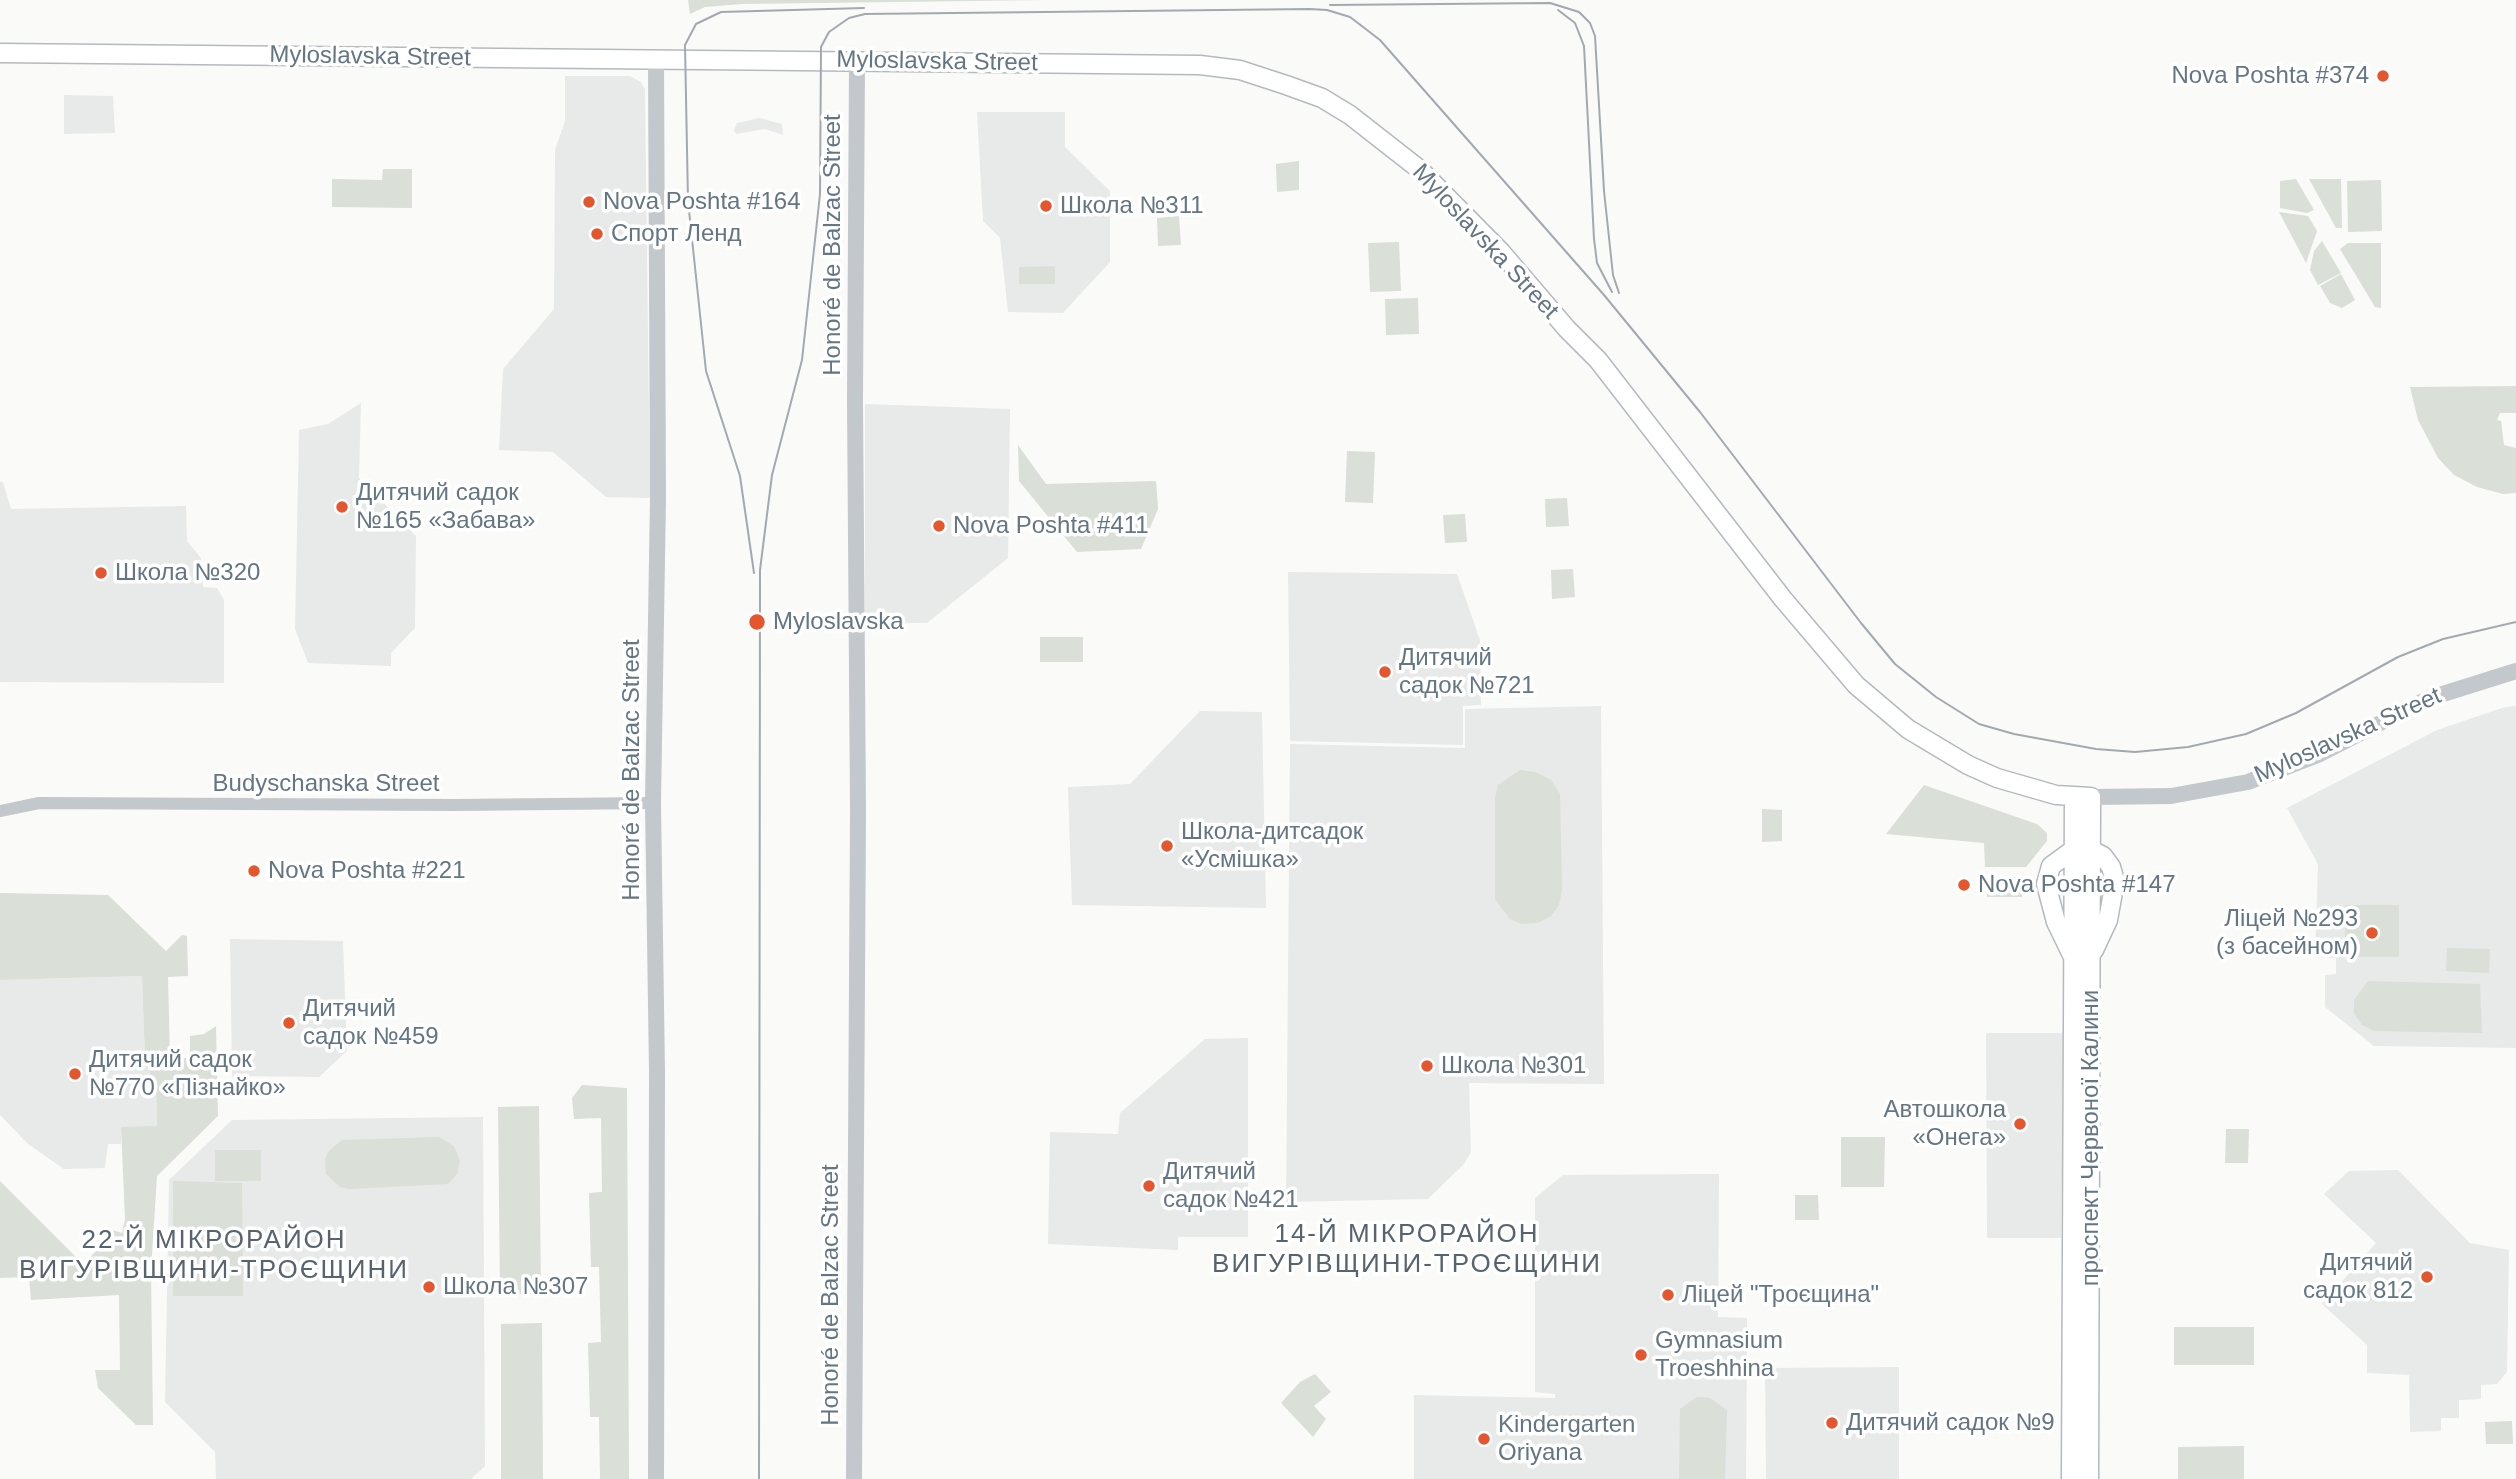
<!DOCTYPE html>
<html>
<head>
<meta charset="utf-8">
<style>
  body { margin:0 }
  canvas { display:block; background:#fafaf8 }
</style>
</head>
<body>
<canvas width="2516" height="1479"></canvas>
<script>
const context = document.querySelector('canvas').getContext('2d');
context.lineJoin = 'round';
function paint(path, color) { context.fillStyle = color; context.fill(path, 'evenodd'); }
const toPath = rows => new Path2D(rows.map(r => 'M' + r).join(''));
function strokePath(path, color, width, dash) { context.strokeStyle = color; context.lineWidth = width; context.lineCap = dash ? 'butt' : 'round'; context.setLineDash(dash || []); context.stroke(path); }
function write(font, color, halo, rows, align = 'center') {
  context.font = font + ' Arial,sans-serif'; context.lineWidth = 7; context.setLineDash([]); context.textBaseline = 'middle'; context.strokeStyle = halo; context.fillStyle = color; for (const [text, x, y, turn = 0] of rows) {
    context.save(); context.translate(x, y); context.rotate((+turn || 0) * Math.PI / 180); context.textAlign = isNaN(turn) ? turn : align; if (halo) context.strokeText(text, 0, 0); context.fillText(text, 0, 0); context.restore();
  }
}
paint(toPath([
  [565,76,630,76,641,82,645,89,650,498,606,497,553,452,499,450,503,369,554,309,555,150,565,121],
  [64,95,113,96,115,133,64,134],
  [977,112,1065,112,1065,147,1110,191,1110,262,1063,313,1008,312,1000,238,983,221],
  [760,118,782,124,783,135,765,129,736,134,734,130,737,123],
  [361,403,359,478,416,536,415,628,391,653,391,666,308,663,295,629,299,430,328,424],
  [865,404,1010,409,1008,558,927,623,865,623],
  [0,482,3,482,11,509,186,506,187,541,201,558,203,587,217,588,224,600,224,683,0,682],
  [1288,572,1457,574,1480,640,1481,705,1463,706,1463,745,1290,741],
  [1601,706,1604,1084,1469,1083,1471,1152,1464,1164,1428,1199,1286,1202,1290,744,1465,748,1465,709],
  [2516,706,2516,1048,2374,1046,2325,1007,2325,975,2336,974,2336,958,2315,957,2318,864,2287,808,2437,730,2505,707],
  [1200,711,1262,712,1266,908,1072,905,1068,787,1130,784],
  [230,939,343,941,347,1051,319,1077,232,1076],
  [142,976,145,1061,156,1087,157,1127,121,1127,121,1144,108,1144,105,1168,64,1169,28,1144,0,1115,0,980],
  [2064,1033,2061,1238,1987,1238,1986,1033],
  [1248,1038,1248,1237,1178,1237,1178,1250,1048,1244,1050,1132,1118,1134,1120,1113,1205,1039],
  [483,1117,485,1466,471,1479,216,1479,215,1452,165,1402,169,1180,232,1120],
  [2398,1170,2470,1243,2509,1250,2507,1372,2497,1384,2481,1385,2481,1399,2459,1400,2459,1418,2441,1418,2441,1431,2410,1432,2409,1375,2367,1373,2367,1345,2322,1304,2376,1243,2324,1194,2349,1171],
  [1719,1174,1718,1317,1747,1318,1746,1479,1414,1479,1414,1395,1555,1398,1555,1394,1535,1392,1535,1198,1563,1175],
  [1899,1367,1899,1479,1766,1479,1765,1368]
]), '#e8e9e9');
paint(toPath([
  [688,0,1047,0,742,4,705,7,690,14],
  [1299,161,1299,190,1277,192,1276,164],
  [383,169,412,169,412,208,332,207,332,179,382,180],
  [2296,179,2314,210,2307,213,2280,208,2280,181],
  [2309,179,2341,179,2342,228,2336,228],
  [2381,180,2382,231,2348,232,2347,181],
  [2279,212,2308,216,2317,231,2306,263],
  [1179,216,1181,245,1158,246,1157,218],
  [2322,241,2341,273,2318,285,2310,270,2314,251],
  [1399,242,1401,291,1370,292,1368,243],
  [2348,243,2381,243,2381,308,2375,307,2340,249],
  [1055,266,1055,284,1019,284,1019,267],
  [2341,274,2355,300,2342,308,2330,303,2320,286],
  [1418,298,1419,334,1386,335,1385,299],
  [2516,386,2516,413,2500,413,2497,420,2501,421,2504,445,2516,448,2516,493,2503,494,2477,487,2454,475,2438,458,2418,420,2410,387],
  [1018,445,1046,484,1156,481,1158,509,1141,549,1077,552,1019,481],
  [1347,451,1375,452,1373,503,1345,502],
  [1567,498,1569,526,1546,527,1545,499],
  [1465,514,1467,542,1445,543,1443,515],
  [1573,569,1575,597,1552,599,1551,570],
  [1040,637,1083,637,1083,662,1040,662],
  [1520,770,1535,772,1551,780,1560,794,1562,890,1559,905,1551,916,1538,923,1521,924,1510,919,1495,899,1495,797,1498,785],
  [1924,785,2037,824,2047,833,2047,841,2026,867,1985,867,1984,843,1886,834],
  [1762,809,1782,810,1782,841,1762,842],
  [1987,877,2022,877,2022,897,1987,897],
  [0,893,108,895,166,951,182,935,187,936,188,976,168,977,170,1058,190,1058,190,1036,204,1034,216,1026,218,1116,157,1176,151,1270,153,1425,136,1425,98,1388,95,1370,120,1370,119,1295,31,1300,29,1277,0,1278,0,1181,83,1264,98,1249,109,1229,122,1233,125,1219,121,1127,157,1126,156,1087,145,1061,142,976,0,980],
  [2345,905,2399,905,2399,957,2345,957],
  [2447,948,2490,949,2489,973,2446,971],
  [2368,981,2480,984,2482,1033,2374,1031,2362,1025,2354,1013,2354,1000],
  [582,1085,627,1088,629,1479,600,1479,599,1417,590,1417,588,1343,601,1342,599,1267,591,1267,589,1193,602,1192,601,1118,574,1119,572,1098],
  [539,1106,541,1294,500,1294,498,1107],
  [2226,1129,2249,1129,2248,1163,2225,1163],
  [439,1137,454,1146,460,1161,457,1174,448,1184,349,1189,340,1187,326,1174,325,1159,329,1151,342,1140],
  [1841,1137,1885,1137,1884,1187,1841,1187],
  [261,1150,261,1181,215,1181,215,1150],
  [173,1181,242,1183,243,1296,173,1296],
  [1795,1195,1818,1195,1819,1220,1795,1220],
  [542,1323,543,1479,501,1479,501,1324],
  [2174,1327,2254,1327,2254,1365,2174,1365],
  [1315,1374,1331,1392,1314,1406,1326,1419,1313,1437,1281,1403,1300,1382],
  [1697,1397,1710,1398,1727,1410,1725,1479,1679,1479,1680,1409],
  [2512,1421,2513,1444,2486,1444,2485,1422],
  [2244,1446,2244,1479,2178,1479,2178,1447]
]), '#dadfd7');
const secondary = toPath([
  [0,53,1200,65,1240,70,1286,85,1322,98,1350,115,1419,169,1501,252,1567,329,1598,360,1783,599,1856,685,1908,729,1968,765,1997,778,2056,795,2091,797,2089,1479],
  [2072,955,2056,922,2046,884,2051,866,2073,850,2091,850,2103,856,2111,867,2115,881,2108,920,2094,950],
  [2071,1479,2074,797]
]);
strokePath(secondary, '#b3babf', 21);
strokePath(toPath([
  [0,811,39,803,455,805,653,803]
]), '#c3c8cc', 12);
strokePath(toPath([
  [2091,797,2171,796,2248,782,2320,754,2427,699,2516,671],
  [656,1479,657,1072,653,803,658,498,656,61],
  [854,1479,858,812,855,401,857,61]
]), '#c3c8cc', 16);
strokePath(secondary, '#fff', 18);
strokePath(toPath([
  [1330,5,1550,3,1579,12,1590,23,1595,36,1604,191,1613,275,1619,293],
  [1558,10,1575,23,1584,46,1594,239,1597,263,1612,292],
  [754,573,740,476,706,371,688,201,685,45,696,24,721,12,864,8],
  [759,1479,760,570,772,475,802,360,820,194,821,47,829,32,849,18,865,14,1310,9,1327,10,1350,17,1380,40,1604,295,1700,412,1861,623,1895,664,1936,697,1979,724,2014,734,2096,749,2135,752,2188,747,2246,734,2296,713,2398,657,2443,639,2516,622]
]), '#a2aab0', 2);
for (const [x, y, r, color] of [
  [2383,76,7,"#e4572e"],
  [589,202,7,"#e4572e"],
  [1046,206,7,"#e4572e"],
  [597,234,7,"#e4572e"],
  [342,507,7,"#e4572e"],
  [939,526,7,"#e4572e"],
  [101,573,7,"#e4572e"],
  [757,622,9,"#e4572e"],
  [1385,672,7,"#e4572e"],
  [1167,846,7,"#e4572e"],
  [254,871,7,"#e4572e"],
  [1964,885,7,"#e4572e"],
  [2372,933,7,"#e4572e"],
  [289,1023,7,"#e4572e"],
  [1427,1066,7,"#e4572e"],
  [75,1074,7,"#e4572e"],
  [2020,1124,7,"#e4572e"],
  [1149,1186,7,"#e4572e"],
  [2427,1277,7,"#e4572e"],
  [429,1287,7,"#e4572e"],
  [1668,1295,7,"#e4572e"],
  [1641,1355,7,"#e4572e"],
  [1832,1423,7,"#e4572e"],
  [1484,1439,7,"#e4572e"]
]) { const dot = new Path2D(); dot.arc(x, y, r, 0, 2 * Math.PI); context.fillStyle = color; context.fill(dot); strokePath(dot, '#fff', 2.5); }
write('24px', '#657683', '#fff', [
  ["Myloslavska Street",370,57,1],
  ["Myloslavska Street",937,62,1],
  ["Myloslavska Street",1485,242,47],
  ["Honoré de Balzac Street",833,245,-90],
  ["Myloslavska Street",2348,736,-24],
  ["Honoré de Balzac Street",632,770,-90],
  ["Budyschanska Street",326,784],
  ["проспект Червоної Калини",2091,1138,-90],
  ["Honoré de Balzac Street",831,1295,-90]
]);
write('24px', '#657683', '#fff', [
  ["Nova Poshta #374",2369,76,"right"],
  ["Nova Poshta #164",603,202],
  ["Школа №311",1060,206],
  ["Спорт Ленд",611,234],
  ["Дитячий садок",356,493],
  ["№165 «Забава»",356,521],
  ["Nova Poshta #411",953,526],
  ["Школа №320",115,573],
  ["Myloslavska",773,622],
  ["Дитячий",1399,658],
  ["садок №721",1399,686],
  ["Школа-дитсадок",1181,832],
  ["«Усмішка»",1181,860],
  ["Nova Poshta #221",268,871],
  ["Nova Poshta #147",1978,885],
  ["Ліцей №293",2358,919,"right"],
  ["(з басейном)",2358,947,"right"],
  ["Дитячий",303,1009],
  ["садок №459",303,1037],
  ["Дитячий садок",89,1060],
  ["№770 «Пізнайко»",89,1088],
  ["Школа №301",1441,1066],
  ["Автошкола",2006,1110,"right"],
  ["«Онега»",2006,1138,"right"],
  ["Дитячий",1163,1172],
  ["садок №421",1163,1200],
  ["Дитячий",2413,1263,"right"],
  ["садок 812",2413,1291,"right"],
  ["Школа №307",443,1287],
  ["Ліцей \"Троєщина\"",1682,1295],
  ["Gymnasium",1655,1341],
  ["Troeshhina",1655,1369],
  ["Дитячий садок №9",1846,1423],
  ["Kindergarten",1498,1425],
  ["Oriyana",1498,1453]
], 'left');
context.letterSpacing = '2px';
write('26px', '#57646e', '#fff', [
  ["14-Й МІКРОРАЙОН",1407,1235],
  ["ВИГУРІВЩИНИ-ТРОЄЩИНИ",1407,1265],
  ["22-Й МІКРОРАЙОН",214,1241],
  ["ВИГУРІВЩИНИ-ТРОЄЩИНИ",214,1271]
]);
context.letterSpacing = '0px';
</script>
</body>
</html>
